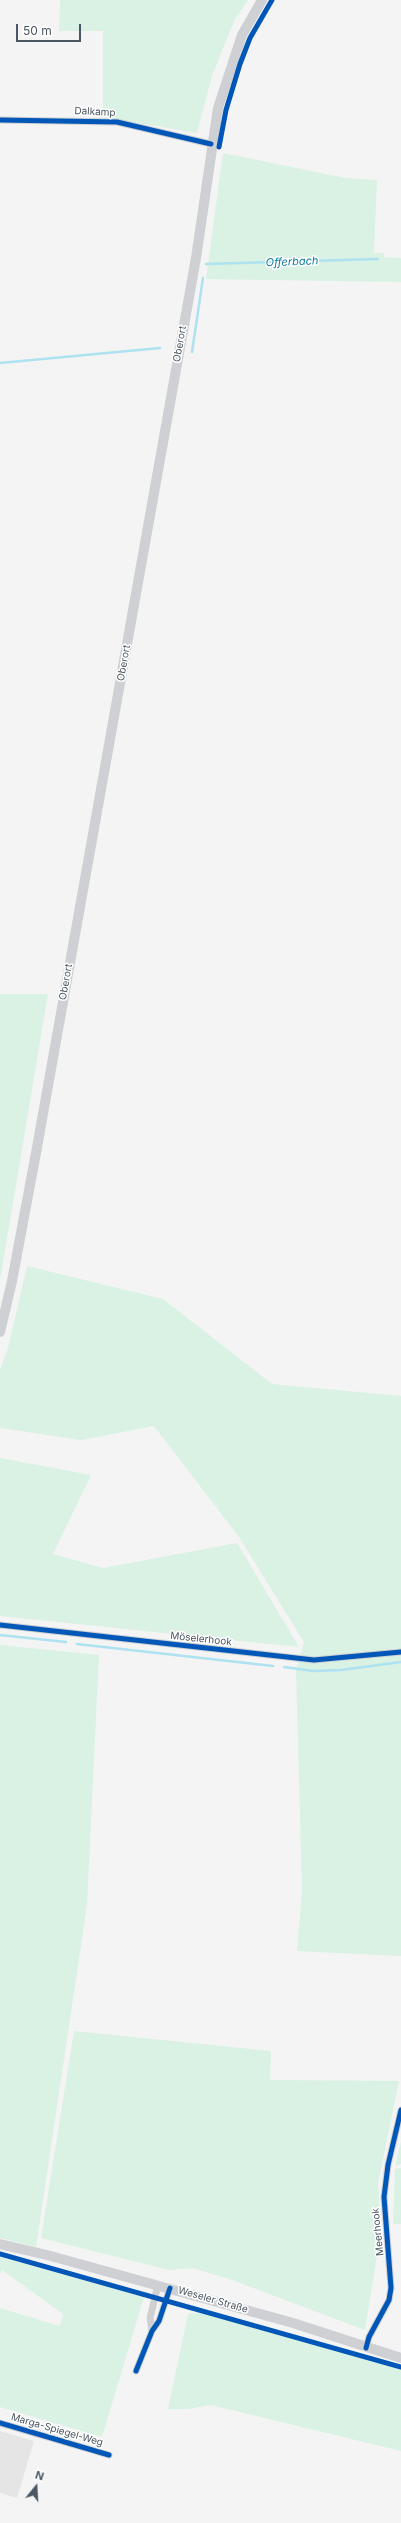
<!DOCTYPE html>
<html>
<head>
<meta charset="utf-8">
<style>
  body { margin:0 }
  #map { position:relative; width:401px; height:2523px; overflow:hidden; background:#f4f4f4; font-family:Inter,sans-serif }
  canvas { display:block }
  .north { position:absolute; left:16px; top:2467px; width:40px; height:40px; -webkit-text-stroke:3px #fff; paint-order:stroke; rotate:18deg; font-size:11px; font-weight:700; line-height:16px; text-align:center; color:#4a5661 }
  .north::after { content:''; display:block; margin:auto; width:14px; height:18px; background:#4a5661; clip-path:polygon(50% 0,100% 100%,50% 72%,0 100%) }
  .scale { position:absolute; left:16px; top:24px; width:65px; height:18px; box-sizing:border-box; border:2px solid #4a5661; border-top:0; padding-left:5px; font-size:12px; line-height:14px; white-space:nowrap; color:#4a5661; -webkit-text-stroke:3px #fff; paint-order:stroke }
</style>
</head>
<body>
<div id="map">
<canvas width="401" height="2523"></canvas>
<div class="north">N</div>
<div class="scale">50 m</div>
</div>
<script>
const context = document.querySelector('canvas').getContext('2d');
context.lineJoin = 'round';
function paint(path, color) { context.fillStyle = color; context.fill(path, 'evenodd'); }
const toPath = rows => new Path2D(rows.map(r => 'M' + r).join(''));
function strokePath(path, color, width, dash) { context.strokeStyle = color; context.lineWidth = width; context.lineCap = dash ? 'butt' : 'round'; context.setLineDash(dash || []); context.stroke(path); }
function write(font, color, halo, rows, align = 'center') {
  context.font = font + ' Inter,sans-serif'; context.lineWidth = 3; context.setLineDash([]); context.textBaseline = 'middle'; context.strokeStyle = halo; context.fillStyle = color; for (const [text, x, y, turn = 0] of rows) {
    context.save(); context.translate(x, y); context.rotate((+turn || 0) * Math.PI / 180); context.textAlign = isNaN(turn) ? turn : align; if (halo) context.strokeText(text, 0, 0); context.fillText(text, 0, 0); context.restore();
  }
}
paint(toPath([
  [0,2431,34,2441,17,2498,0,2493]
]), '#e6e5e6');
paint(toPath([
  [60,0,248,0,234,21,212,76,197,133,103,117,103,31,59,31],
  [223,153,345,178,377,180,374,253,384,253,384,257,401,258,401,282,206,279],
  [0,994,48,994,0,1280],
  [27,1266,163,1299,272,1384,401,1396,401,1956,297,1951,302,1890,296,1670,304,1642,239,1537,154,1426,81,1440,0,1428,0,1370,8,1348],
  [0,1458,91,1475,53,1554,103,1568,237,1543,299,1647,0,1616],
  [0,1645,99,1655,87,1905,36,2247,0,2238],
  [74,2031,271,2051,270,2080,399,2081,378,2183,381,2230,365,2330,232,2280,193,2268,169,2270,41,2238],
  [401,2142,401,2164,395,2166],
  [401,2168,401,2224,393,2224,395,2169],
  [0,2257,144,2297,102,2437,0,2407,0,2308,60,2326,63,2314,2,2270,0,2275],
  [201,2313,401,2369,401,2451,211,2405,188,2409,168,2409,188,2314]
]), '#d9f2e3');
strokePath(toPath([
  [206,264,378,259],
  [192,352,203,278],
  [0,363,160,348],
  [0,1635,66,1642],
  [77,1644,273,1666],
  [284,1667,313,1671,341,1670,401,1662]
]), '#aee2f0', 2.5);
strokePath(toPath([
  [0,120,117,122,211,144],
  [0,1625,314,1660,401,1652],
  [152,2331,150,2318,158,2285],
  [366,2348,369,2337,389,2300,391,2288,384,2197,388,2165,401,2110],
  [136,2371,152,2331,159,2321,170,2288],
  [0,2423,109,2455]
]), '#ced0d2', 7);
strokePath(toPath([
  [0,1332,12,1281,36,1153,196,258,218,108,242,35,262,0],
  [0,2244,47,2255,293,2323,401,2358]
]), '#ced0d4', 10);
strokePath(toPath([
  [0,120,117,122,211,144],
  [219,147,226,110,240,64,250,38,272,0],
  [0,1625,314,1660,401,1652],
  [0,2254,401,2367],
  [366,2348,369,2337,389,2300,391,2288,384,2197,388,2165,401,2110],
  [136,2371,152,2331,159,2321,170,2288],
  [0,2423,109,2455]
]), '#0057b8', 5);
write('10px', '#4a5661', '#fff', [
  ["Dalkamp",95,112,3],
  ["Oberort",180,344,-80],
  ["Oberort",124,663,-80],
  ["Oberort",66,982,-80],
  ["Möselerhook",201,1639,6],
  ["Meerhook",378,2232,-96],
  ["Weseler Straße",213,2300,16],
  ["Marga-Spiegel-Weg",57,2430,16]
]);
write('italic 11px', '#0c7c9b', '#fff', [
  ["Offerbach",292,262,-2]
]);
</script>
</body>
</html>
